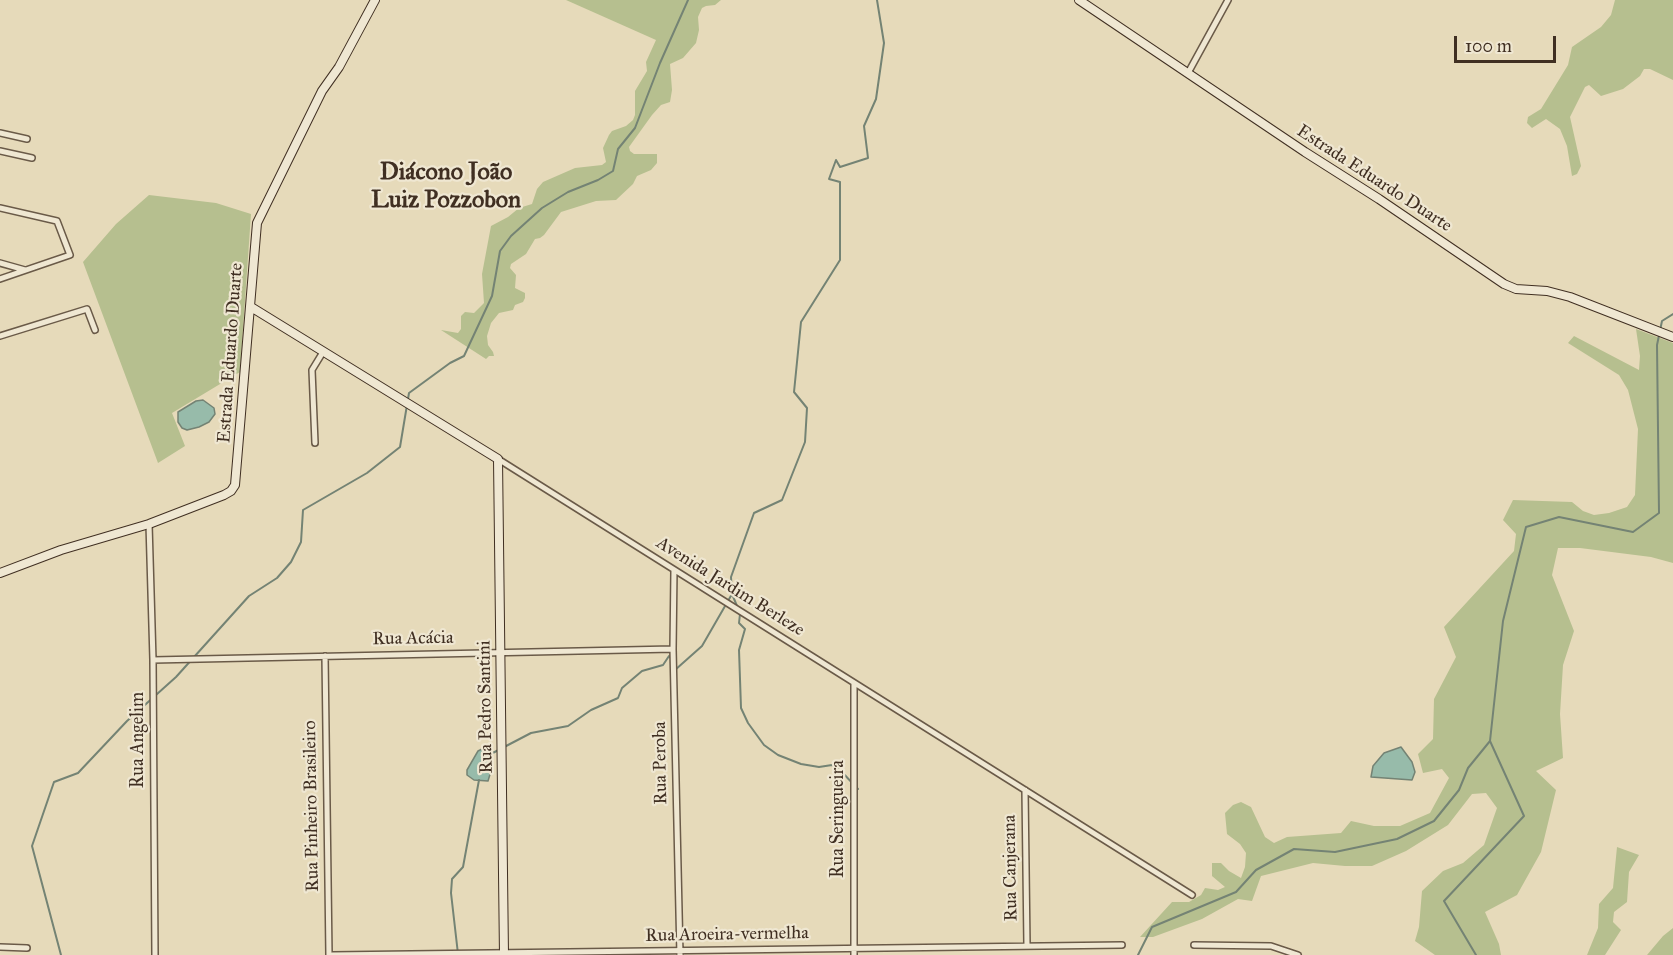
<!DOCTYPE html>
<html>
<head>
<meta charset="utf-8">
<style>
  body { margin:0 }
  #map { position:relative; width:1673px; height:955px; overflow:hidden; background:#e6daba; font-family:"IM FELL Great Primer",serif }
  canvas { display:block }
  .scale { position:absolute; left:1454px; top:36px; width:102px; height:27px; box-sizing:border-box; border:3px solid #402f22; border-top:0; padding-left:8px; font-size:18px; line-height:21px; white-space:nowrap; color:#402f22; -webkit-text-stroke:4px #efe7d2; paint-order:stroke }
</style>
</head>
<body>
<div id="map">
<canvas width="1673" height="955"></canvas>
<div class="scale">100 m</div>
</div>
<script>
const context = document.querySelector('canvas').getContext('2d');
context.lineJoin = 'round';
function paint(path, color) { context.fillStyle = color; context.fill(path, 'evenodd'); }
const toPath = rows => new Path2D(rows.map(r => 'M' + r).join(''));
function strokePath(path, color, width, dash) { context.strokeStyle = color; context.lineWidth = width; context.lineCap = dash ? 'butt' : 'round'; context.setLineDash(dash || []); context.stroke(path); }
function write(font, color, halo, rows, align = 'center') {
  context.font = font + ' "IM FELL Great Primer",serif'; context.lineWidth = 4.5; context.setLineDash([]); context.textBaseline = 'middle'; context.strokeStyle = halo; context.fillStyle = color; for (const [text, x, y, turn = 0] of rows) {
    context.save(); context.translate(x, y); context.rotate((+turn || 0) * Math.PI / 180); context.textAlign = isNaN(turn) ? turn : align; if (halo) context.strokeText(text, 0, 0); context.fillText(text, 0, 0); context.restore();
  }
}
paint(toPath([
  [566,0,721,0,715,5,706,6,702,8,698,17,699,30,696,43,683,58,670,64,672,90,670,102,661,105,652,115,629,147,630,151,634,154,657,154,657,163,651,170,637,176,633,184,616,200,596,201,561,212,544,235,540,238,535,239,526,254,511,264,510,268,516,275,515,288,525,293,525,298,523,302,515,305,513,310,499,313,491,323,487,336,488,345,493,352,494,356,489,356,486,359,441,330,458,333,461,329,461,316,465,312,474,313,484,303,482,274,491,226,508,217,519,208,532,204,537,189,543,182,575,168,602,165,606,162,603,148,609,135,612,131,626,126,633,120,635,115,635,91,647,71,646,62,656,40],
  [1615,0,1673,0,1673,80,1650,69,1644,69,1640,76,1623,89,1601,96,1589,85,1585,87,1570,117,1581,166,1577,174,1572,176,1567,146,1560,129,1546,119,1532,128,1527,123,1528,117,1541,109,1568,65,1572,47,1601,27,1611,15],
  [149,195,216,203,251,214,240,372,172,413,185,446,158,463,83,262,116,224],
  [1636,329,1673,343,1673,563,1651,557,1580,548,1558,548,1552,575,1574,631,1563,665,1560,714,1563,758,1536,771,1556,790,1541,852,1517,895,1485,912,1499,944,1501,955,1435,955,1415,941,1419,927,1422,891,1443,871,1463,863,1484,845,1497,808,1486,793,1472,794,1448,825,1406,851,1372,866,1345,866,1313,863,1261,876,1252,901,1238,899,1202,919,1153,937,1140,937,1172,902,1189,902,1201,895,1205,888,1218,890,1225,887,1212,876,1212,863,1221,863,1229,871,1241,878,1245,867,1246,853,1240,844,1227,834,1225,813,1233,805,1241,802,1251,807,1265,837,1274,843,1287,837,1341,833,1351,821,1374,826,1400,826,1430,813,1449,778,1442,769,1423,773,1418,754,1433,739,1434,699,1456,657,1444,627,1514,551,1516,534,1503,520,1513,500,1572,502,1583,511,1594,515,1609,513,1627,507,1635,495,1638,429,1628,390,1619,375,1568,343,1574,336,1639,370,1640,356],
  [1617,847,1639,855,1629,872,1627,902,1614,912,1613,922,1621,930,1605,955,1587,955,1598,928,1599,904,1613,888],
  [1673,928,1673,955,1647,955,1663,936]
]), '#b6bf8f');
const water = toPath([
  [203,400,214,408,215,414,209,422,199,427,187,430,182,428,178,422,178,412,196,401,203,400],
  [1401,747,1412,762,1415,772,1412,780,1371,777,1373,766,1384,753,1401,747],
  [482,749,486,750,490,756,491,771,488,781,474,780,467,775,467,770,478,751,482,749]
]);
paint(water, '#97bbaa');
strokePath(water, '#748374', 1.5);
strokePath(toPath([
  [737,606,732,594,731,577,754,513,782,500,805,442,807,408,794,392,801,322,840,260,840,182,829,179,836,160,840,167,868,158,864,126,876,99,884,43,877,0],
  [740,614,739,623,745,629,739,650,741,708,748,723,764,745,778,755,801,764,819,767,832,765,839,769,858,789],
  [675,670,702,646,732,594],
  [487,756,531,733,568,726,591,710,618,698,622,688,642,671,663,665,669,656,672,659],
  [458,954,451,893,452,879,463,867,479,780],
  [61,955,32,846,54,782,78,773,127,721,176,677,249,596,277,578,291,562,301,542,303,510,367,473,400,447,409,393,450,363,464,356,492,296,500,251,511,236,542,208,568,192,598,180,613,171,618,149,635,128,660,63,688,0],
  [1138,955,1152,927,1236,892,1256,870,1294,849,1335,852,1397,839,1434,821,1459,790,1468,768,1490,741],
  [1476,955,1444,901,1524,816,1490,741,1503,621,1526,527,1559,517,1633,532,1659,513,1657,345,1662,321,1673,314]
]), '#748374', 2);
const street = toPath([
  [1188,73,1228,0],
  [0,133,27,139],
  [0,151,32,158],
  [0,208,57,221,70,255,0,279],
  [0,263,25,270],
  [0,336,87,309,95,330],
  [315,443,312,370,323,352],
  [498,459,1192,895],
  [149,524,153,660,155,955],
  [674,570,673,649,680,955],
  [325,656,329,955],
  [153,660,673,649],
  [854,683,854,955],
  [1025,790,1027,946],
  [1194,945,1271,946,1298,955],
  [0,947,27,948],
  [332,955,1122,945]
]);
const secondary = toPath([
  [1079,0,1305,152,1379,199,1504,284,1516,289,1547,291,1570,297,1673,337],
  [251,307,498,459,504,955],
  [0,573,61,550,149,524,224,495,231,491,235,485,257,223,322,91,339,67,375,0]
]);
strokePath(street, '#6a5a48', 8);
strokePath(secondary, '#402f22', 10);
strokePath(street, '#efe7d2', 5);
strokePath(secondary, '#efe7d2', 8);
write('18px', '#402f22', '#efe7d2', [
  ["Estrada Eduardo Duarte",1374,179,33],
  ["Estrada Eduardo Duarte",231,353,-86],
  ["Avenida Jardim Berleze",730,587,32],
  ["Rua Acácia",413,639,-1],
  ["Rua Pedro Santini",486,707,-91],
  ["Rua Angelim",139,740,-90],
  ["Rua Peroba",661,763,-91],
  ["Rua Pinheiro Brasileiro",312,806,-91],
  ["Rua Seringueira",839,819,-90],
  ["Rua Canjerana",1011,868,-91],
  ["Rua Aroeira-vermelha",727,935,-1]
]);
write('bold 24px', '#402f22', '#efe7d2', [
  ["Diácono João",446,173],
  ["Luiz Pozzobon",446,201]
]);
</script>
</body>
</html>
